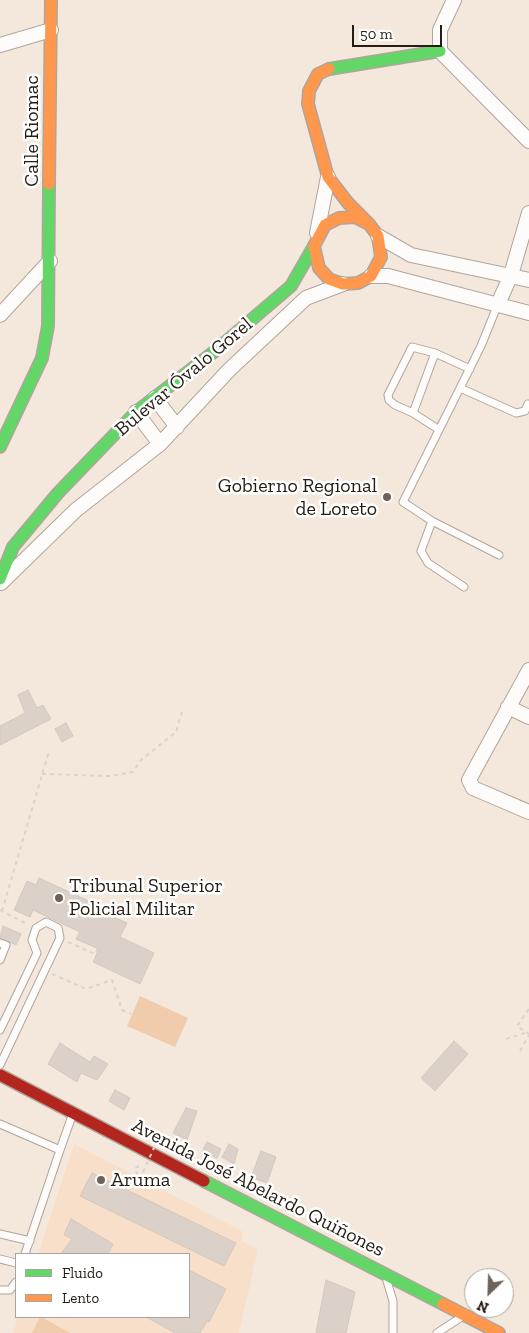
<!DOCTYPE html>
<html>
<head>
<meta charset="utf-8">
<style>
  body { margin:0 }
  #map { position:relative; width:529px; height:1333px; overflow:hidden; background:#f4e8dd; font-family:"Zilla Slab",serif }
  canvas { display:block }
  .legend { position:absolute; left:15px; top:1253px; width:175px; height:65px; box-sizing:border-box; background:#fff; border:1px solid #a8a4a1; margin:0; padding:6px 9px; list-style:none; font-size:15px; color:#261c13 }
  .legend li { display:flex; align-items:center; gap:10px; height:25px }
  .legend b { width:25px; border:1px solid #a8a4a1 }
  .north { position:absolute; left:464px; top:1268px; width:50px; height:50px; box-sizing:border-box; background:#fff; border:1px solid #a8a4a1; border-radius:50%; rotate:204deg; font-size:14px; font-weight:700; line-height:20px; text-align:center; color:#261c13 }
  .north::after { content:''; display:block; margin:auto; width:18px; height:22px; background:#6e635a; clip-path:polygon(50% 0,100% 100%,50% 72%,0 100%) }
  .scale { position:absolute; left:352px; top:25px; width:90px; height:22px; box-sizing:border-box; border:2px solid #261c13; border-top:0; padding-left:6px; font-size:15px; line-height:18px; white-space:nowrap; color:#261c13; -webkit-text-stroke:4px #fff; paint-order:stroke }
</style>
</head>
<body>
<div id="map">
<canvas width="529" height="1333"></canvas>
<ul class="legend">
<li><b style="height:6px;background:#63d668"></b>Fluido</li>
<li><b style="height:6px;background:#ff974d"></b>Lento</li>
</ul>
<div class="north">N</div>
<div class="scale">50 m</div>
</div>
<script>
const context = document.querySelector('canvas').getContext('2d');
context.lineJoin = 'round';
function paint(path, color) { context.fillStyle = color; context.fill(path, 'evenodd'); }
const toPath = rows => new Path2D(rows.map(r => 'M' + r).join(''));
function strokePath(path, color, width, dash) { context.strokeStyle = color; context.lineWidth = width; context.lineCap = dash ? 'butt' : 'round'; context.setLineDash(dash || []); context.stroke(path); }
function write(font, color, halo, rows, align = 'center') {
  context.font = font + ' "Zilla Slab",serif'; context.lineWidth = 5; context.setLineDash([]); context.textBaseline = 'middle'; context.strokeStyle = halo; context.fillStyle = color; for (const [text, x, y, turn = 0] of rows) {
    context.save(); context.translate(x, y); context.rotate((+turn || 0) * Math.PI / 180); context.textAlign = isNaN(turn) ? turn : align; if (halo) context.strokeText(text, 0, 0); context.fillText(text, 0, 0); context.restore();
  }
}
paint(toPath([
  [74,1144,242,1231,242,1241,258,1250,239,1333,13,1333,18,1317,189,1317,189,1254,38,1254]
]), '#f8dfca');
paint(toPath([
  [140,996,188,1018,175,1047,127,1026],
  [40,1317,41,1317,70,1333,32,1333]
]), '#f0cbac');
const building = toPath([
  [28,690,37,708,43,705,51,719,0,745,0,726,25,713,18,695,28,690],
  [66,723,73,736,62,742,55,729,66,723],
  [39,878,102,907,101,911,127,923,120,937,154,953,140,984,93,962,99,949,76,939,80,932,33,910,30,917,14,910,27,881,36,885,39,878],
  [3,926,21,934,16,945,0,938,3,926],
  [454,1041,468,1054,435,1091,421,1078,454,1041],
  [60,1043,90,1062,94,1056,108,1064,97,1080,81,1073,77,1082,48,1064,60,1043],
  [115,1090,130,1098,124,1110,109,1101,115,1090],
  [186,1108,197,1111,187,1140,173,1133,186,1108],
  [207,1142,221,1149,217,1158,202,1152,207,1142],
  [229,1144,238,1149,234,1164,222,1157,229,1144],
  [261,1151,276,1157,267,1183,251,1177,261,1151],
  [92,1173,236,1243,224,1266,80,1196,92,1173],
  [71,1219,113,1244,108,1254,61,1254,72,1239,64,1235,71,1219],
  [189,1270,226,1289,209,1322,207,1321,200,1333,175,1333,146,1317,189,1317,189,1270],
  [326,1280,355,1292,346,1333,316,1333,326,1280]
]);
paint(building, '#dcd1c8');
strokePath(building, '#d2c8be', 1);
const lane = toPath([
  [460,388,516,413,525,411,528,404],
  [413,413,395,405,389,400,388,395,412,347,435,353],
  [438,429,413,413,435,353,470,369],
  [432,521,499,555],
  [464,587,428,563,421,551,432,521,403,502,481,346,498,304],
  [0,943,6,945,0,960],
  [0,1030,37,953,32,940,36,928,46,922,58,928,60,938,0,1065],
  [0,1124,60,1150,25,1254],
  [60,1150,72,1116],
  [0,1234,30,1241],
  [0,1259,16,1263],
  [387,1281,393,1301,393,1333],
  [0,1290,10,1290,16,1282],
  [437,1333,460,1318]
]);
const street = toPath([
  [454,0,440,30,440,51,529,141],
  [0,45,51,30],
  [317,233,328,177],
  [378,236,411,255,529,280],
  [371,276,388,276,529,313],
  [498,304,511,275,529,213],
  [0,315,50,261],
  [155,398,177,427],
  [136,412,160,444],
  [1,583,76,510,160,444,229,370,306,298,343,284],
  [529,670,469,780,473,788,529,812],
  [508,707,529,717]
]);
const fast = toPath([
  [329,69,440,51],
  [0,447,42,358,48,326,49,184],
  [0,579,13,547,58,493,136,412,215,351,291,286,314,246],
  [204,1181,443,1304]
]);
const slow = toPath([
  [329,69,318,74,309,91,308,104,328,177,348,203,369,224,378,236,381,257,371,276,358,283,343,284,329,279,319,268,314,246,325,225,339,218,355,217,369,224],
  [49,184,51,0],
  [443,1304,499,1333]
]);
const jam = toPath([
  [0,1075,204,1181]
]);
strokePath(lane, '#b0a59c', 9);
strokePath(street, '#b0a59c', 16);
strokePath(fast, '#b0a59c', 14);
strokePath(slow, '#b0a59c', 14);
strokePath(jam, '#b0a59c', 14);
strokePath(toPath([
  [42,774,110,776,133,772,141,760,176,732,182,712],
  [0,910,27,924],
  [2,911,49,751],
  [68,942,95,954,112,917],
  [52,974,86,989,112,980,122,1010,131,1014],
  [529,1009,517,1026,529,1034],
  [506,1039,525,1033],
  [520,1051,529,1035],
  [152,1135,152,1133,157,1132,159,1137],
  [139,1166,135,1168,137,1174,143,1172]
]), '#d8d4d0', 2, [4, 4]);
strokePath(lane, '#fdfcfa', 7);
strokePath(street, '#fdfcfa', 14);
strokePath(fast, '#63d668', 11);
strokePath(slow, '#ff974d', 11);
strokePath(jam, '#b3261e', 11);
strokePath(toPath([
  [143,1172,159,1137]
]), '#d8d4d0', 2, [4, 4]);
for (const [x, y, r, color] of [
  [387,497,5,"#6e635a"],
  [59,898,5,"#6e635a"],
  [101,1180,5,"#6e635a"]
]) { const dot = new Path2D(); dot.arc(x, y, r, 0, 2 * Math.PI); context.fillStyle = color; context.fill(dot); strokePath(dot, '#fff', 2); }
write('20px', '#261c13', '#fff', [
  ["Calle Riomac",32,131,-90],
  ["Bulevar Óvalo Gorel",184,377,-40],
  ["Avenida José Abelardo Quiñones",258,1188,27]
]);
write('20px', '#261c13', '#fff', [
  ["Gobierno Regional",377,486,"right"],
  ["de Loreto",377,509,"right"],
  ["Tribunal Superior",69,886],
  ["Policial Militar",69,909],
  ["Aruma",111,1180]
], 'left');
</script>
</body>
</html>
